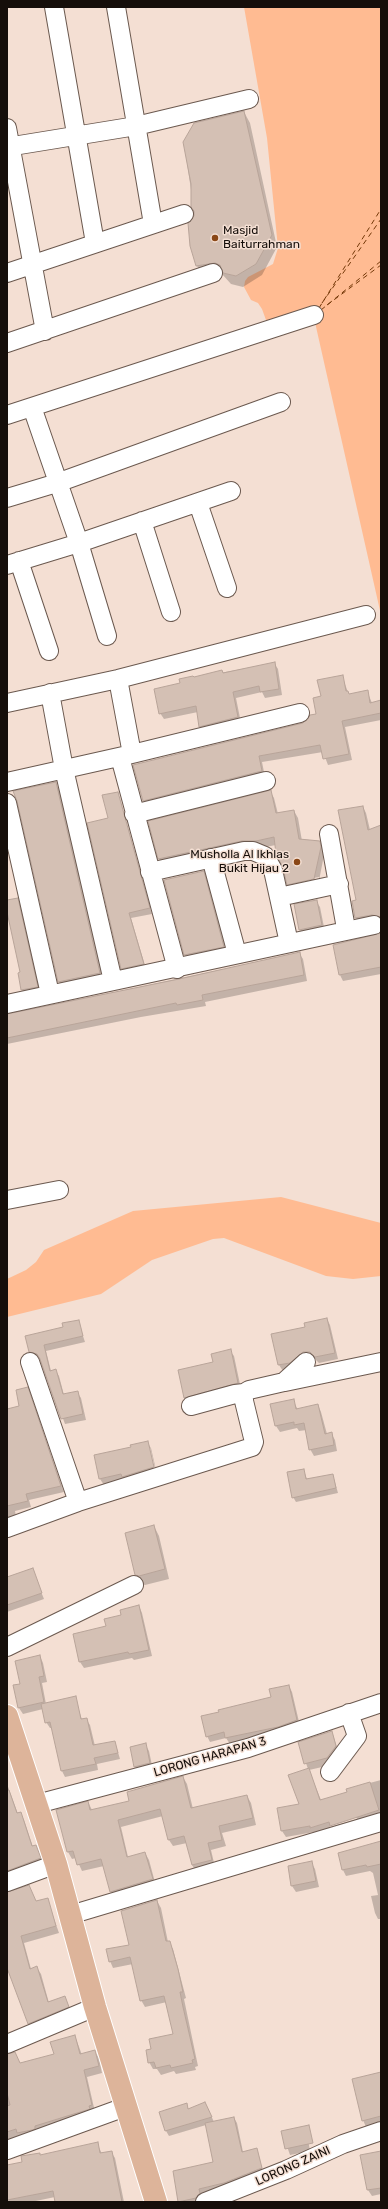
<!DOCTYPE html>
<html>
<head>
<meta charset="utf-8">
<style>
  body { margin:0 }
  #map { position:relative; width:388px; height:2209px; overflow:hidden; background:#f4dfd3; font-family:Rubik,sans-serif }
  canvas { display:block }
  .frame { position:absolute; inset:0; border:8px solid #150e0a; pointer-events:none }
</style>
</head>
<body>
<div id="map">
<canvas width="388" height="2209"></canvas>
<div class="frame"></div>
</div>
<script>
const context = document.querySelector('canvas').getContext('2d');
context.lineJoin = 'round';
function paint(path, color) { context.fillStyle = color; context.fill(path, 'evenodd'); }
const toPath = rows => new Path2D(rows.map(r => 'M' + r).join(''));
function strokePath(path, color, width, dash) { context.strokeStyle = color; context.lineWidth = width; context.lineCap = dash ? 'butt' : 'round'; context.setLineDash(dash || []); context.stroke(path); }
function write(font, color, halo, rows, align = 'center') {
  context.font = font + ' Rubik,sans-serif'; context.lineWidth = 3; context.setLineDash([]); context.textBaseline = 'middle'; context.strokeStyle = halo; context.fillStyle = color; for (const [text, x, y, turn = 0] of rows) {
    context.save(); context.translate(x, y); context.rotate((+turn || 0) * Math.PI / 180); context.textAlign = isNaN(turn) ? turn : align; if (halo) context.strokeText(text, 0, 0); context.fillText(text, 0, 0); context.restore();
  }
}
paint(toPath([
  [244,7,381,7,381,615,312,309,272,321,266,320,262,309,258,303,251,300,244,287,245,281,248,277,273,264,278,248,267,138],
  [281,1197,381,1223,381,1276,353,1279,326,1276,224,1238,213,1239,152,1260,101,1294,7,1317,7,1279,26,1270,36,1262,44,1250,133,1211]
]), '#ffbb92');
paint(toPath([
  [244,112,250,123,277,247,262,275,243,287,231,284,222,274,204,277,197,266,195,217,184,143,193,125],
  [274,663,278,669,282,695,265,698,262,692,236,698,241,723,204,732,200,726,198,712,164,719,160,713,181,684,193,678],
  [342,676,349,695,367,691,372,703,381,705,381,720,345,727,352,760,328,765,323,752,262,762,265,777,147,807,144,801,303,724,318,715,322,697],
  [55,783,59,789,103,979,63,988,59,982,18,800],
  [270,791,274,798,278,814,294,811,298,818,302,841,319,842,323,849,324,855,318,886,292,891,276,845,163,866,159,859,149,822],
  [319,877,319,879,289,885,289,883],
  [118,793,152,914,131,918,146,969,125,974,122,968,109,819],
  [363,807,366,813,370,830,381,826,381,921,359,924,356,918,353,902,357,901],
  [203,872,207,878,227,953,189,961,185,955],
  [17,899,20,905,40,992,25,995,22,990,19,973,21,973,7,907,7,901],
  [316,901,320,907,325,932,304,936,300,930,295,905],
  [381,932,381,974,343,981,340,975],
  [299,953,303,959,307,981,205,1002,206,1006,141,1017,7,1044,7,1015],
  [327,1319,330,1325,338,1359,319,1363,314,1358,307,1358,283,1371,279,1365,272,1335,306,1327],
  [78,1321,85,1342,46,1351,51,1371,55,1370,59,1376,64,1395,77,1392,81,1398,86,1420,65,1424,41,1359,33,1358,30,1352,64,1327],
  [230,1351,234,1356,241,1389,188,1404,185,1398,179,1370,214,1363],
  [27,1388,64,1492,29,1500,31,1507,15,1511,17,1521,7,1524,7,1410,20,1407],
  [293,1400,298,1410,318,1405,321,1412,327,1434,331,1433,335,1440,337,1451,314,1456,310,1449,307,1430,299,1431,297,1428,280,1432,276,1426],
  [147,1442,151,1448,157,1474,104,1485,100,1479,132,1448],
  [148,1447,150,1447,156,1472,154,1472],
  [304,1471,307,1479,333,1475,338,1493,296,1502,293,1497],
  [154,1526,159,1536,169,1579,145,1585,142,1584,136,1574],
  [32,1569,44,1599,7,1612,7,1578],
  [139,1606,142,1613,152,1656,134,1660,132,1658,84,1668,80,1662,107,1627],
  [40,1656,43,1663,47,1682,42,1683,46,1704,75,1698,82,1720,86,1719,90,1725,95,1746,115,1742,120,1759,97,1764,98,1770,65,1777,62,1771,52,1728,50,1728,46,1722,43,1709,23,1714,19,1708,21,1684],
  [289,1686,292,1692,300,1726,230,1744,226,1738,210,1742,207,1736],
  [332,1732,339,1753,331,1765,309,1770,321,1800,348,1793,347,1789,381,1780,381,1817,315,1834,314,1832,286,1837,282,1831,300,1805,308,1769,299,1743],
  [356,1817,357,1819,330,1827,330,1825],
  [145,1744,149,1751,153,1770,139,1773,135,1767,131,1747],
  [183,1777,187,1784,193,1809,247,1796,251,1803,256,1825,222,1833,226,1846,211,1850,215,1867,196,1871,192,1865,187,1843,173,1846,169,1840,163,1816,121,1827,128,1857,145,1853,149,1860,156,1886,114,1898,111,1891,104,1866,82,1871,76,1858,72,1859,68,1852,88,1802,92,1810,130,1802],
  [7,1784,18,1814,20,1813,24,1820,33,1847,36,1846,44,1865,7,1879],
  [381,1843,381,1919,378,1919,375,1913,371,1896,378,1895,373,1873,370,1871,346,1876,343,1870,339,1853],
  [311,1862,315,1869,319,1887,296,1892,292,1886],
  [7,1893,36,1902,47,1899,59,1933,24,1943,31,1969,37,1968,41,1974,49,2003,64,1997,72,2014,33,2030,7,1965],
  [157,1901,161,1908,168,1942,173,1949,186,1998,184,1999,198,2066,195,2067,196,2070,176,2074,174,2071,161,2075,157,2069,153,2069,149,2062,153,2049,174,2035,167,2002,145,2007,141,2000,133,1964,113,1968,110,1961,130,1945],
  [75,2036,82,2055,95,2052,99,2058,102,2073,87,2077,95,2112,7,2143,7,2056,20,2064,55,2055],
  [381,2075,381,2123,366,2127,363,2120],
  [186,2104,189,2110,208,2109,214,2122,234,2118,237,2123,243,2152,256,2149,264,2174,200,2202,179,2202,174,2172,214,2162,206,2125,169,2136,166,2131,160,2113],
  [282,2132,307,2134,310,2151,290,2155],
  [97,2143,102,2154,111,2152,115,2158,124,2202,56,2202,55,2197,31,2202,7,2202,7,2166],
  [381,2152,381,2194,372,2196,368,2190,361,2156]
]), '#0003');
strokePath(toPath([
  [322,303,381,219],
  [327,305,381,265],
  [319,308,381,209],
  [321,310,381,261]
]), '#753909', 1, [5, 4]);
const building = toPath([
  [244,111,272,235,256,264,236,276,223,273,220,265,215,263,196,266,190,246,188,223,194,216,194,211,191,207,191,184,183,142,194,123,244,111],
  [275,662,279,689,260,692,259,686,233,692,238,717,199,727,196,706,159,714,154,689,180,683,179,679,193,676,194,677,222,670,223,673,275,662],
  [343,675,346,691,348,691,349,694,368,690,370,703,381,700,381,713,342,721,349,754,323,759,320,745,259,756,262,771,143,801,133,765,303,723,310,715,316,714,313,698,321,696,317,680,343,675],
  [56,782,100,973,58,982,17,801,13,791,56,782],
  [271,790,276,813,294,810,299,839,320,841,321,847,314,879,287,885,283,868,276,854,274,837,256,841,242,841,158,859,148,821,271,790],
  [118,792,150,908,129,913,144,964,121,969,87,823,108,818,102,795,118,792],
  [363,806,368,830,381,825,381,917,372,915,355,918,352,901,356,900,338,810,363,806],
  [204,871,224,947,184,955,164,880,204,871],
  [18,898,38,987,21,990,18,973,20,972,7,912,7,900,18,898],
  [317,900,322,925,299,930,294,904,317,900],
  [381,933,381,967,339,975,333,945,381,933],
  [300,952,304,975,202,995,203,1000,177,1005,176,1003,7,1038,7,1014,179,979,300,952],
  [327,1318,335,1353,315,1357,310,1352,303,1352,290,1363,278,1365,271,1334,305,1327,304,1323,327,1318],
  [79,1320,83,1336,44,1345,50,1371,56,1369,63,1394,78,1391,83,1414,61,1419,40,1359,37,1354,29,1352,25,1336,63,1327,62,1323,79,1320],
  [231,1349,238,1383,184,1398,178,1370,213,1362,211,1354,231,1349],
  [28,1387,61,1486,26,1494,28,1501,7,1506,7,1409,19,1406,16,1390,28,1387],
  [294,1399,296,1409,318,1404,325,1434,332,1432,334,1445,309,1450,304,1423,294,1425,294,1422,275,1426,270,1404,294,1399],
  [148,1441,154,1467,122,1477,121,1474,99,1479,94,1455,131,1447,130,1445,148,1441],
  [304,1469,306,1479,333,1474,336,1488,292,1498,287,1472,304,1469],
  [154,1525,165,1569,139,1576,135,1575,125,1533,154,1525],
  [33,1568,42,1593,7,1605,7,1577,33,1568],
  [139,1605,149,1650,129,1654,128,1652,79,1662,73,1634,106,1626,104,1619,121,1615,120,1610,139,1605],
  [40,1655,44,1676,39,1677,44,1702,18,1708,13,1685,20,1684,15,1661,40,1655],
  [289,1685,297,1720,278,1727,225,1738,224,1732,206,1737,201,1716,219,1712,218,1710,271,1697,269,1689,289,1685],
  [76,1696,81,1719,87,1718,93,1745,115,1741,118,1753,94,1758,96,1764,61,1771,50,1722,45,1723,41,1704,76,1696],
  [332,1731,336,1746,327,1758,304,1764,298,1742,332,1731],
  [146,1743,150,1763,134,1767,130,1747,146,1743],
  [309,1768,320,1800,347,1792,346,1789,370,1782,379,1810,330,1826,329,1822,310,1828,310,1826,281,1831,277,1808,299,1804,288,1775,309,1768],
  [183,1776,191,1808,247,1795,253,1818,219,1826,222,1840,208,1843,212,1860,192,1865,184,1836,168,1840,160,1809,118,1820,127,1857,145,1852,153,1879,110,1892,101,1859,77,1865,73,1851,67,1852,56,1810,88,1801,90,1810,129,1801,127,1792,183,1776],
  [7,1790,9,1790,17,1813,21,1812,32,1846,36,1845,41,1858,7,1871,7,1790],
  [381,1841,381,1864,367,1867,366,1865,342,1870,338,1853,381,1841],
  [312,1861,316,1881,291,1886,288,1866,312,1861],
  [29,1885,36,1901,48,1898,56,1926,21,1936,30,1969,37,1966,48,2002,65,1996,69,2007,28,2024,7,1968,7,1892,29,1885],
  [157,1900,166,1941,170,1941,178,1969,183,1992,180,1992,183,2007,195,2059,192,2060,193,2063,171,2068,170,2065,156,2068,154,2062,148,2063,146,2050,151,2049,149,2039,173,2034,164,1996,140,2001,130,1957,109,1962,106,1949,129,1945,121,1911,157,1900],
  [75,2035,80,2054,95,2050,99,2066,84,2070,92,2105,89,2106,90,2109,35,2126,35,2129,32,2130,17,2133,16,2129,7,2132,7,2106,10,2105,7,2093,7,2054,15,2052,20,2063,54,2054,50,2042,75,2035],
  [381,2072,381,2116,362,2121,352,2079,381,2072],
  [205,2102,212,2117,165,2131,159,2112,187,2103,188,2109,205,2102],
  [234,2117,242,2152,257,2148,262,2168,224,2183,199,2189,200,2193,196,2198,178,2202,173,2171,213,2162,205,2123,234,2117],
  [309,2125,313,2143,285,2149,281,2131,309,2125],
  [98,2142,100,2153,112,2151,122,2202,55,2202,53,2191,7,2200,7,2165,22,2162,21,2156,40,2153,40,2155,98,2142],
  [381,2151,381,2188,367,2190,360,2155,381,2151]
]);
paint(building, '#d4c0b4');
strokePath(building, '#b8a499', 1);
const minor = toPath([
  [54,7,95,243],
  [116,7,153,224],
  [7,128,45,331],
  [7,147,136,126,249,99],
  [7,273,184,214],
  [7,343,213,273],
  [7,415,314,315],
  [7,498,57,483,281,402],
  [198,503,227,588],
  [142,521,171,612],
  [19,561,49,651],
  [7,565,79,543,32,407],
  [107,636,79,543,231,491],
  [118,679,132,754],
  [50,693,64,769,113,981],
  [7,703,118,679,366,615],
  [120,757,177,969],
  [7,782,132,754,300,713],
  [7,803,50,994],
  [134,814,266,781],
  [329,834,345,923],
  [211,858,237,954],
  [150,872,244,851,253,851,265,856,273,870,289,943],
  [279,897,339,884],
  [7,1004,374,925],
  [7,1200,59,1190],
  [30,1362,78,1502],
  [285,1382,381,1362],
  [191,1406,235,1394,244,1393],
  [7,1528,78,1502,252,1447,254,1442,244,1401,244,1393,249,1390,284,1382,306,1362],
  [7,1647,134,1585],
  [330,1772,357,1736,349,1713],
  [37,1804,248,1748,381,1703],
  [7,1882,56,1864],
  [70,1915,381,1822],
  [7,2044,95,2007],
  [7,2150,125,2107],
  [205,2202,286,2170,343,2144,381,2131]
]);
const major = toPath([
  [7,1716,56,1864,95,2007,156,2202]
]);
strokePath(minor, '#6b594f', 20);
strokePath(major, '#fff', 24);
strokePath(minor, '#fff', 18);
strokePath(major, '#ddb49a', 22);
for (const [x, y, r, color] of [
  [215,238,4,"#8a4716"],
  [297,862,4,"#8a4716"]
]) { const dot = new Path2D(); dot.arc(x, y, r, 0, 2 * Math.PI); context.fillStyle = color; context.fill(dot); strokePath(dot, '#f4dfd3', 1.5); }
write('12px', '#150e0a', '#f4dfd3', [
  ["Masjid",223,231],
  ["Baiturrahman",223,245],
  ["Musholla Al Ikhlas",289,855,"right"],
  ["Bukit Hijau 2",289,869,"right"]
], 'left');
write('12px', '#150e0a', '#f4dfd3', [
  ["LORONG HARAPAN 3",210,1757,-16],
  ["LORONG ZAINI",293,2166,-24]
]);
</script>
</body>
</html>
